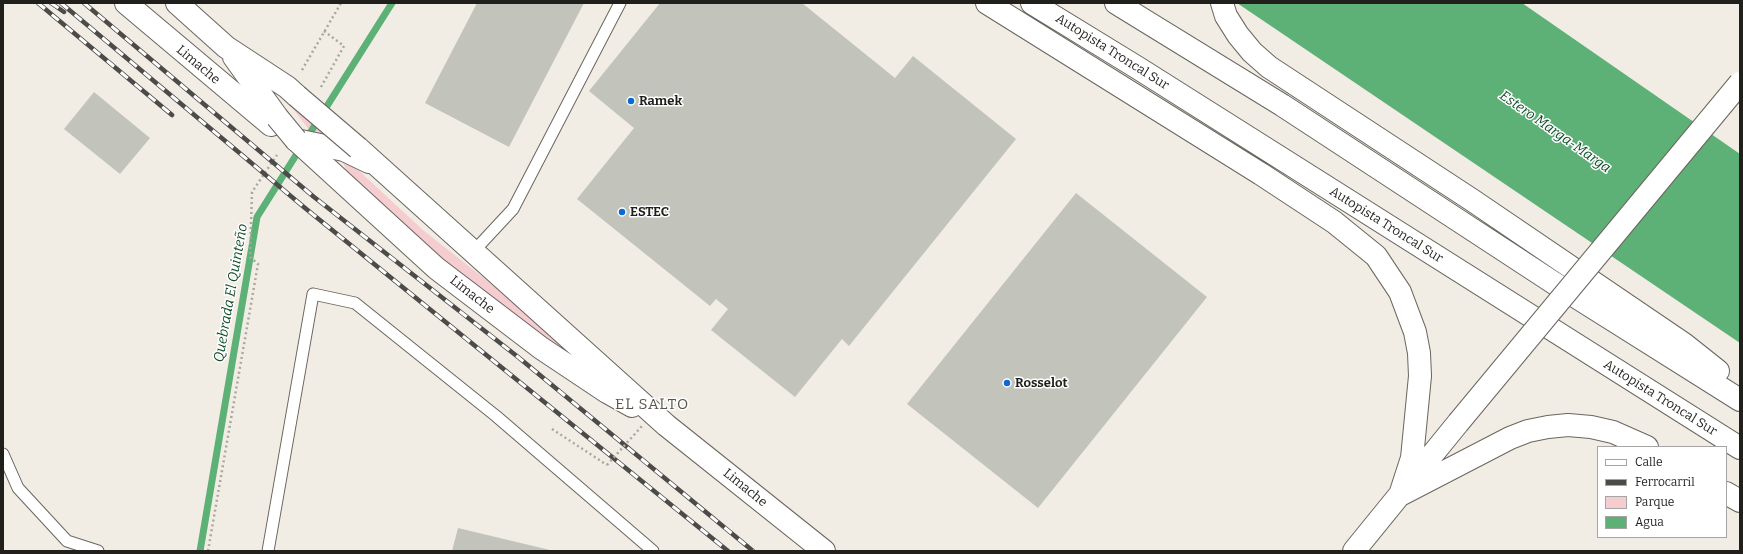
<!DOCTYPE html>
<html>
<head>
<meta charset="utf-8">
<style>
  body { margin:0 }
  #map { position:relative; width:1743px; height:554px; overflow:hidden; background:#f1ede4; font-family:Bitter,serif }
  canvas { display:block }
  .frame { position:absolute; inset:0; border:4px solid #201f1c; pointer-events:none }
  .legend { position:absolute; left:1597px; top:446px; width:130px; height:92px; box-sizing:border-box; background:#fff; border:1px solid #a6a5a4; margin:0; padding:5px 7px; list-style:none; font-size:12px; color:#201f1c }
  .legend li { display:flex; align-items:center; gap:8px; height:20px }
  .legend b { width:20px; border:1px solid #a6a5a4 }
</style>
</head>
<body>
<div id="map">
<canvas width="1743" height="554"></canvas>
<div class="frame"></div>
<ul class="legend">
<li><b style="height:5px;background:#fff"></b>Calle</li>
<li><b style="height:5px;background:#4c4b47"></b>Ferrocarril</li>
<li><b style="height:11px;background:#f5cdd0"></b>Parque</li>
<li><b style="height:11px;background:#5db076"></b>Agua</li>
</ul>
</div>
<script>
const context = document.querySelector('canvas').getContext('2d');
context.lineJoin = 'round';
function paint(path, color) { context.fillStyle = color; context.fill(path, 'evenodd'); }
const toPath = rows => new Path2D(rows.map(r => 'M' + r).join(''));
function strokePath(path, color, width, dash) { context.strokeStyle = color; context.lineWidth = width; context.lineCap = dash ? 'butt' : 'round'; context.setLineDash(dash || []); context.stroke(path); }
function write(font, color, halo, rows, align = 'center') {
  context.font = font + ' Bitter,serif'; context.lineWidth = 3; context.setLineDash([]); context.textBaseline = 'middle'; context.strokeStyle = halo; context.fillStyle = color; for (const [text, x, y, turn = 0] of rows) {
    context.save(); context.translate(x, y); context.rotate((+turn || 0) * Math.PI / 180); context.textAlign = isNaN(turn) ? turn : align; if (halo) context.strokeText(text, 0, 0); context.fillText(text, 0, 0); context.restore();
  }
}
paint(toPath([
  [292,103,327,132,325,136,310,131,290,105],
  [343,163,356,168,423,230,586,359,585,363,544,338,433,252,373,198,347,172]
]), '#f5cdd0');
paint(toPath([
  [1237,3,1522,3,1740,154,1740,343]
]), '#5db076');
strokePath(toPath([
  [200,551,257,217,392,3]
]), '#5db076', 7);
paint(toPath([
  [477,3,584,3,509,147,425,103],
  [660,3,802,3,895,78,913,56,1016,139,849,346,842,339,795,397,711,330,728,309,716,299,710,306,577,199,634,128,589,91],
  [94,92,150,138,120,174,64,129],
  [1076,193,1207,297,1038,508,907,404],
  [458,528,550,550,550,551,452,551]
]), '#c2c4bb');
const lane = toPath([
  [474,251,513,209,620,3],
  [3,454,18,488,67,541,98,551],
  [268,551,313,294,355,303,496,416,653,551]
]);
const street = toPath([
  [126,3,271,125],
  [296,140,344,150,369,162]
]);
const secondary = toPath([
  [177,3,226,47,287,87,297,96],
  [234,57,277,117],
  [296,140,436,268,541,348,607,392,632,406],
  [358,148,666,425,824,551]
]);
const highway = toPath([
  [987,3,1261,174,1334,222,1376,256,1400,292,1415,332,1419,353,1420,376,1412,458,1400,495],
  [1032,3,1138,68,1740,448],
  [1116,3,1282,105,1554,283,1740,400],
  [1222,3,1226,16,1238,35,1252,52,1269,67,1472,200,1684,344,1718,371],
  [1726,493,1740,501],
  [1400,495,1510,438,1528,431,1548,427,1568,425,1591,427,1613,432,1647,447],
  [1354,551,1458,423]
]);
strokePath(lane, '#6a665f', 13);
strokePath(street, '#6a665f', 24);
strokePath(secondary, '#6a665f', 24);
strokePath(highway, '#6a665f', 24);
strokePath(toPath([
  [302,70,341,3],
  [321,87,344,46,324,31],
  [552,429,607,465],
  [208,551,258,264,250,257,252,192,277,155]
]), '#aaa7a0', 2.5, [2, 3]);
strokePath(lane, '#fff', 11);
strokePath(street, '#fff', 22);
strokePath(secondary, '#fff', 22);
strokePath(highway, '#fff', 22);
const rail = toPath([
  [38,3,172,115],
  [51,3,64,12],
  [61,3,305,208,728,551],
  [84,3,314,197,518,357,753,551]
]);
strokePath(rail, '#4c4b47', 4.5);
strokePath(rail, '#fff', 3, [9]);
const secondaryBridge = toPath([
  [297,96,358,148],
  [277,117,296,140]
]);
const highwayBridge = toPath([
  [1458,423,1740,83]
]);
strokePath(secondaryBridge, '#6a665f', 24, []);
strokePath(highwayBridge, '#6a665f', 24, []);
strokePath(toPath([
  [607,465,642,426]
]), '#aaa7a0', 2.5, [2, 3]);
strokePath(secondaryBridge, '#fff', 22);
strokePath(highwayBridge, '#fff', 22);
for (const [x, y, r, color] of [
  [631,101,4,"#0b6ad2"],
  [622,212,4,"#0b6ad2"],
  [1007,383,4,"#0b6ad2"]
]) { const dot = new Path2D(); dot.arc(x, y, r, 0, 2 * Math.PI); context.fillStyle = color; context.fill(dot); strokePath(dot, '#fff', 1.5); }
write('13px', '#201f1c', '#fff', [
  ["Autopista Troncal Sur",1112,52,32],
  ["Limache",198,65,40],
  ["Autopista Troncal Sur",1386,225,32],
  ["Limache",472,295,38],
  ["Autopista Troncal Sur",1660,398,32],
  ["Limache",745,488,39]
]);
write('bold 13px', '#201f1c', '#fff', [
  ["Ramek",639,101],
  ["ESTEC",630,212],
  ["Rosselot",1015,383]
], 'left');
write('italic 14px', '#0e4d27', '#fff', [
  ["Estero Marga-Marga",1555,132,35],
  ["Quebrada El Quinteño",231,293,-80]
]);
context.letterSpacing = '1px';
write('15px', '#5a564f', '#fff', [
  ["EL SALTO",652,405]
]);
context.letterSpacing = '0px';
</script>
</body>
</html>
